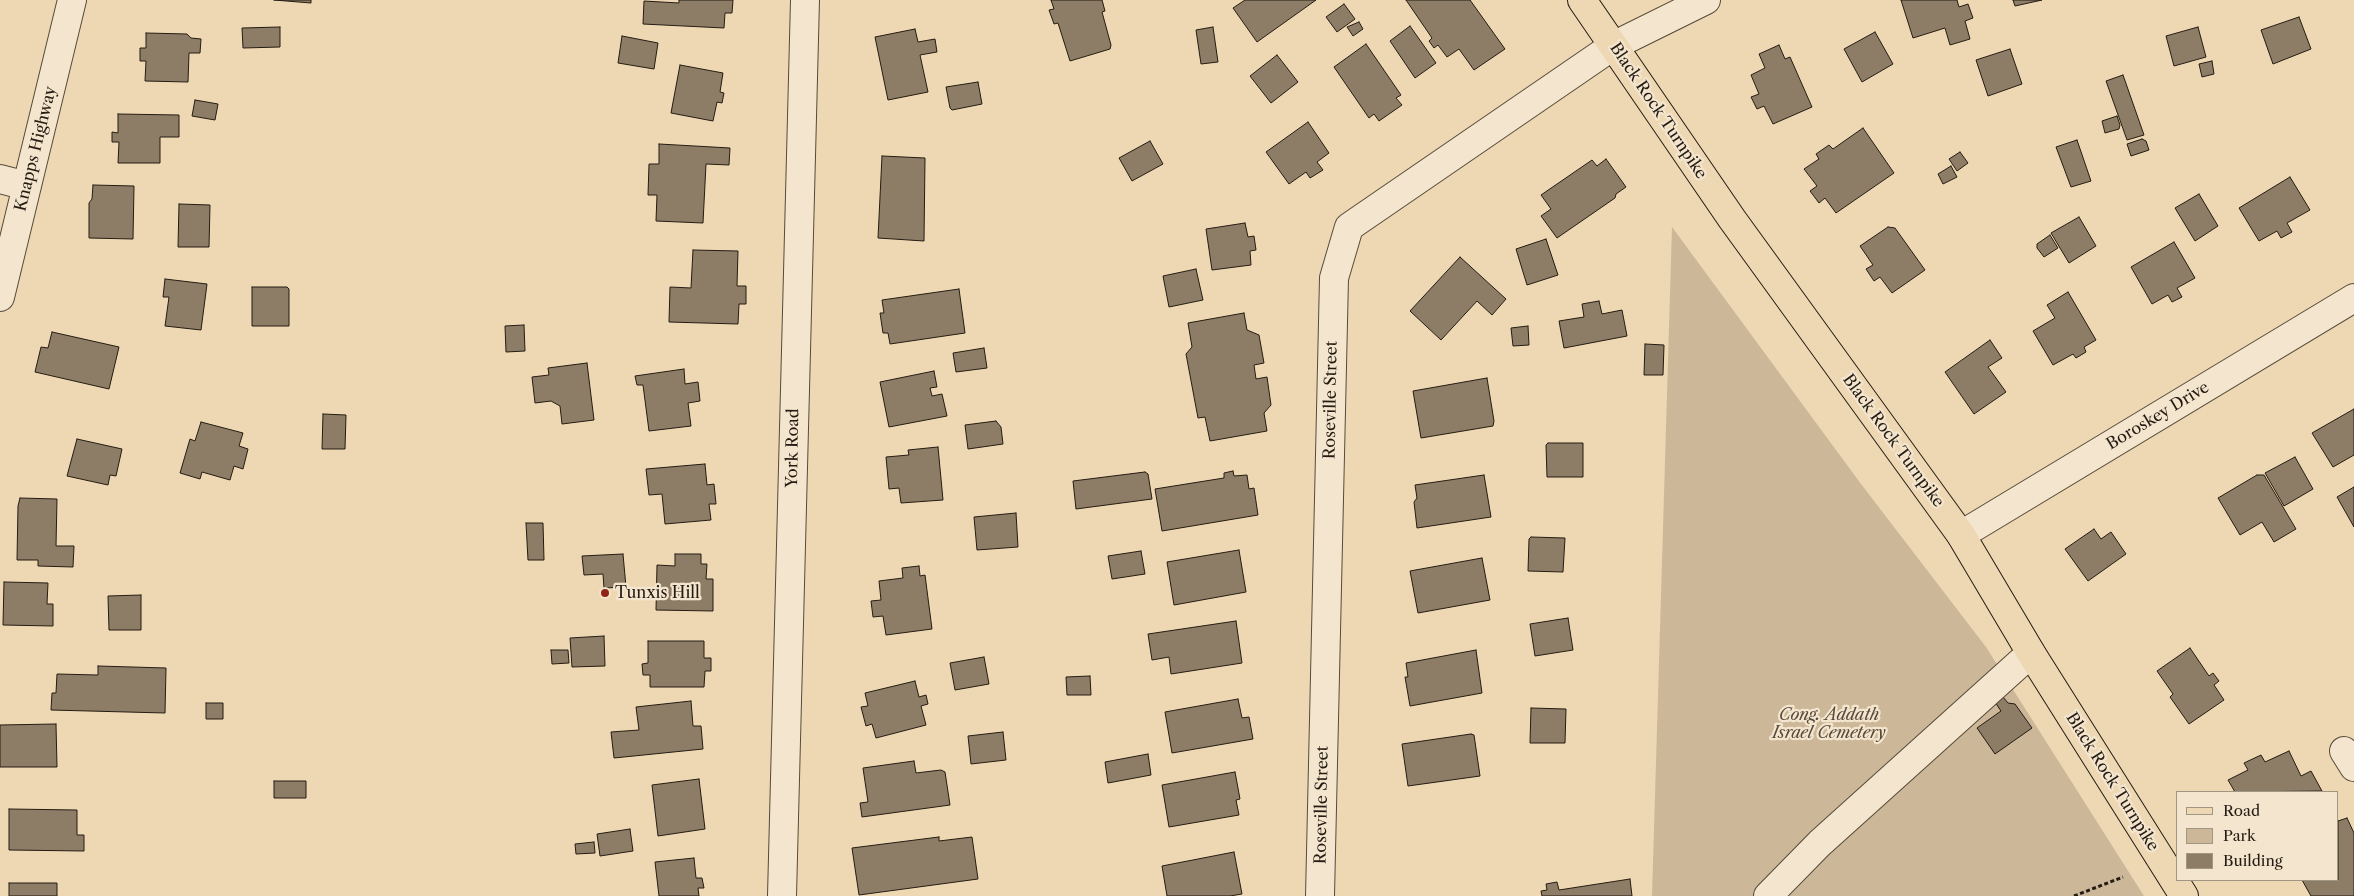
<!DOCTYPE html>
<html>
<head>
<meta charset="utf-8">
<style>
  body { margin:0 }
  #map { position:relative; width:2354px; height:896px; overflow:hidden; background:#eed7b3; font-family:"Libre Caslon Text",serif }
  canvas { display:block }
  .legend { position:absolute; left:2176px; top:791px; width:162px; height:90px; box-sizing:border-box; background:#f4e5ce; border:1px solid #a19583; margin:0; padding:6px 9px; list-style:none; font-size:15px; color:#241c12 }
  .legend li { display:flex; align-items:center; gap:10px; height:25px }
  .legend b { width:25px; border:1px solid #a19583 }
</style>
</head>
<body>
<div id="map">
<canvas width="2354" height="896"></canvas>
<ul class="legend">
<li><b style="height:6px;background:#eed7b3"></b>Road</li>
<li><b style="height:14px;background:#ccb798"></b>Park</li>
<li><b style="height:14px;background:#8d7d66"></b>Building</li>
</ul>
</div>
<script>
const context = document.querySelector('canvas').getContext('2d');
context.lineJoin = 'round';
function paint(path, color) { context.fillStyle = color; context.fill(path, 'evenodd'); }
const toPath = rows => new Path2D(rows.map(r => 'M' + r).join(''));
function strokePath(path, color, width, dash) { context.strokeStyle = color; context.lineWidth = width; context.lineCap = dash ? 'butt' : 'round'; context.setLineDash(dash || []); context.stroke(path); }
function write(font, color, halo, rows, align = 'center') {
  context.font = font + ' "Libre Caslon Text",serif'; context.lineWidth = 4.5; context.setLineDash([]); context.textBaseline = 'middle'; context.strokeStyle = halo; context.fillStyle = color; for (const [text, x, y, turn = 0] of rows) {
    context.save(); context.translate(x, y); context.rotate((+turn || 0) * Math.PI / 180); context.textAlign = isNaN(turn) ? turn : align; if (halo) context.strokeText(text, 0, 0); context.fillText(text, 0, 0); context.restore();
  }
}
paint(toPath([
  [1672,227,1861,484,1986,647,2144,896,1652,896]
]), '#ccb798');
const building = toPath([
  [274,0,311,0,311,3,274,0],
  [679,0,733,0,732,13,725,13,724,28,643,24,644,1,679,3,679,0],
  [1051,0,1102,0,1105,11,1102,12,1111,45,1110,49,1070,61,1058,23,1054,24,1049,10,1054,9,1051,0],
  [1245,0,1316,0,1257,42,1233,8,1245,0],
  [1406,0,1470,0,1505,49,1474,70,1459,49,1447,57,1438,45,1434,48,1429,41,1432,38,1406,0],
  [1901,0,1957,0,1959,7,1968,4,1973,18,1965,21,1970,39,1950,45,1945,28,1913,38,1901,0],
  [2013,0,2042,0,2015,6,2013,0],
  [1344,4,1355,19,1337,32,1326,17,1344,4],
  [2299,17,2311,49,2273,64,2261,30,2299,17],
  [1359,22,1363,29,1353,36,1347,27,1359,22],
  [1410,26,1436,63,1415,78,1390,41,1410,26],
  [280,27,280,47,243,48,242,28,280,27],
  [1213,27,1218,62,1201,64,1196,30,1213,27],
  [2198,27,2206,57,2174,66,2166,36,2198,27],
  [915,29,918,42,935,39,937,52,920,55,928,92,888,100,875,37,915,29],
  [1875,32,1893,64,1862,82,1844,49,1875,32],
  [146,33,187,34,191,38,201,39,200,53,189,53,188,82,145,81,146,61,140,61,140,48,146,48,146,33],
  [622,36,658,43,654,69,618,63,622,36],
  [1366,44,1401,95,1396,98,1402,105,1379,121,1374,114,1369,118,1334,67,1366,44],
  [1779,45,1785,59,1790,57,1812,107,1773,124,1764,106,1757,109,1751,97,1759,94,1751,75,1765,68,1759,54,1779,45],
  [2010,49,2022,84,1988,96,1976,60,2010,49],
  [1277,55,1298,82,1271,103,1250,76,1277,55],
  [2212,61,2214,74,2202,77,2199,64,2212,61],
  [680,65,723,73,720,92,724,93,722,103,717,102,713,121,671,113,680,65],
  [2123,75,2144,135,2127,140,2106,81,2123,75],
  [978,82,982,104,952,110,950,108,946,87,978,82],
  [195,100,218,104,215,120,192,116,195,100],
  [118,114,179,115,179,137,160,137,160,163,118,163,119,142,112,142,112,132,118,133,118,114],
  [2117,116,2120,125,2119,129,2105,133,2102,121,2117,116],
  [1308,122,1329,153,1317,162,1323,170,1310,178,1306,172,1289,184,1266,152,1308,122],
  [1863,128,1894,173,1836,213,1825,198,1819,203,1810,191,1817,186,1804,169,1819,159,1816,154,1829,145,1833,149,1863,128],
  [2142,139,2146,141,2149,150,2131,156,2127,144,2142,139],
  [2077,140,2091,181,2071,187,2056,147,2077,140],
  [1150,141,1163,164,1132,181,1119,158,1150,141],
  [659,144,730,148,729,165,706,164,703,223,656,221,657,195,648,195,649,164,659,164,659,144],
  [1960,152,1968,163,1957,171,1949,159,1960,152],
  [882,156,925,158,924,241,878,238,882,156],
  [1606,159,1626,187,1616,194,1615,198,1557,238,1541,216,1551,209,1541,195,1592,160,1597,166,1606,159],
  [1951,166,1957,177,1943,184,1938,174,1951,166],
  [2290,177,2310,210,2287,223,2292,232,2281,238,2277,231,2259,241,2239,208,2290,177],
  [93,185,134,186,133,239,89,238,89,203,92,199,93,185],
  [2199,194,2218,226,2195,241,2175,208,2199,194],
  [179,204,210,205,209,247,178,247,179,204],
  [2079,217,2096,246,2069,263,2051,233,2079,217],
  [1245,223,1248,237,1254,236,1256,250,1250,251,1251,265,1212,270,1206,229,1245,223],
  [1888,227,1895,228,1925,270,1892,293,1880,277,1874,281,1866,269,1873,265,1860,246,1888,227],
  [2050,235,2058,248,2044,257,2037,248,2037,244,2050,235],
  [1546,239,1558,275,1527,285,1516,249,1546,239],
  [2174,242,2195,278,2177,288,2182,297,2172,302,2168,295,2152,304,2131,267,2174,242],
  [693,250,738,251,737,286,746,286,746,304,739,304,738,324,669,322,670,287,691,288,693,250],
  [1460,257,1506,299,1492,315,1477,301,1441,340,1410,311,1460,257],
  [1196,269,1203,300,1169,307,1163,276,1196,269],
  [165,279,207,284,201,330,165,326,169,297,163,297,165,279],
  [252,287,287,287,289,289,289,326,252,326,252,287],
  [959,289,965,333,890,344,888,333,883,333,880,313,884,313,882,300,959,289],
  [2068,292,2096,340,2084,347,2086,352,2076,358,2073,354,2053,365,2033,331,2055,318,2047,305,2068,292],
  [1599,301,1602,314,1622,310,1627,336,1564,348,1559,321,1584,317,1582,304,1599,301],
  [1244,313,1247,330,1259,335,1264,363,1254,365,1256,379,1267,377,1271,405,1264,413,1267,431,1210,441,1205,417,1198,418,1186,354,1192,347,1188,323,1244,313],
  [524,325,525,351,506,352,505,326,524,325],
  [1528,326,1529,345,1513,346,1511,328,1528,326],
  [52,332,119,347,109,389,35,372,41,347,48,348,52,332],
  [1990,340,2002,358,1988,367,2006,392,1974,414,1945,372,1990,340],
  [1645,344,1664,345,1663,375,1644,375,1645,344],
  [984,348,987,368,956,372,953,353,984,348],
  [587,363,594,420,562,424,560,406,551,401,535,403,532,377,549,375,548,368,587,363],
  [684,369,685,384,698,382,700,401,688,403,691,426,649,431,643,385,637,385,635,376,684,369],
  [934,371,937,387,930,388,932,396,942,394,947,416,889,427,880,382,934,371],
  [1487,378,1494,421,1493,426,1421,438,1413,391,1487,378],
  [2354,409,2354,455,2333,467,2312,433,2354,409],
  [323,414,346,415,345,449,322,449,323,414],
  [996,421,1001,427,1003,444,968,449,965,425,996,421],
  [201,422,243,433,239,446,248,449,243,469,234,466,230,480,202,472,200,479,180,473,190,439,195,441,201,422],
  [77,439,122,449,116,476,110,475,108,485,67,476,77,439],
  [1548,443,1583,443,1583,477,1547,477,1546,445,1548,443],
  [938,447,943,500,901,503,899,488,889,489,886,457,909,455,908,450,938,447],
  [2295,457,2313,489,2284,506,2265,473,2295,457],
  [705,464,707,485,714,484,716,504,709,504,711,520,665,524,662,494,649,495,646,469,705,464],
  [1233,471,1234,476,1247,475,1249,489,1254,488,1258,515,1162,531,1155,489,1224,478,1224,473,1233,471],
  [1145,472,1148,474,1152,499,1076,509,1073,481,1145,472],
  [1484,475,1491,517,1417,528,1414,502,1417,498,1415,485,1484,475],
  [2257,475,2264,475,2296,529,2274,542,2262,522,2240,535,2218,498,2257,475],
  [2354,487,2354,527,2337,497,2354,487],
  [20,498,57,499,56,546,74,546,73,567,38,566,38,560,17,560,18,506,20,498],
  [1016,513,1018,547,977,550,974,517,1016,513],
  [526,523,543,523,544,560,528,560,526,523],
  [2094,529,2101,539,2111,532,2126,554,2088,581,2065,549,2094,529],
  [1531,537,1565,538,1563,572,1528,571,1529,539,1531,537],
  [1239,550,1246,592,1174,605,1167,562,1239,550],
  [1141,551,1145,574,1112,579,1108,556,1141,551],
  [623,554,626,587,604,588,603,574,584,575,582,556,623,554],
  [675,554,701,554,701,564,707,564,706,579,713,579,713,611,656,610,657,565,675,566,675,554],
  [1482,558,1490,600,1418,613,1410,571,1482,558],
  [919,566,920,576,925,575,932,629,886,635,883,616,873,617,871,601,881,600,879,581,903,578,902,568,919,566],
  [4,582,48,583,47,604,53,604,53,626,3,625,4,582],
  [141,595,141,630,109,630,108,596,141,595],
  [1568,618,1573,650,1535,656,1530,624,1568,618],
  [1236,621,1242,663,1171,674,1169,657,1152,660,1148,634,1236,621],
  [604,636,605,666,572,667,570,638,604,636],
  [648,641,704,641,704,658,711,658,711,671,705,671,704,687,650,687,650,675,643,675,642,664,648,663,648,641],
  [2190,648,2209,676,2213,673,2219,681,2214,685,2224,700,2189,724,2170,697,2173,694,2157,671,2190,648],
  [551,650,568,650,569,663,552,664,551,650],
  [1476,650,1482,693,1410,706,1405,677,1408,677,1406,663,1476,650],
  [984,657,989,684,955,690,950,663,984,657],
  [98,666,166,668,165,713,51,710,52,693,56,693,57,674,98,675,98,666],
  [1090,676,1091,695,1067,695,1066,677,1090,676],
  [915,681,919,697,926,695,928,704,921,706,926,725,876,738,872,724,866,726,861,707,868,706,865,693,915,681],
  [2003,697,2008,703,2015,704,2032,728,1995,754,1977,728,2001,711,1995,702,2003,697],
  [1238,699,1242,718,1249,717,1253,739,1172,753,1165,712,1238,699],
  [691,701,693,726,701,726,703,749,614,758,611,732,639,730,636,707,691,701],
  [206,703,223,703,223,719,206,719,206,703],
  [1531,708,1566,709,1565,743,1530,743,1531,708],
  [56,724,57,767,0,767,0,725,56,724],
  [1003,732,1006,760,971,764,968,736,1003,732],
  [1471,734,1474,735,1480,776,1408,786,1402,744,1471,734],
  [2289,751,2301,776,2311,771,2322,791,2235,792,2228,780,2248,770,2244,763,2261,755,2265,762,2289,751],
  [1148,754,1151,775,1108,783,1105,762,1148,754],
  [914,761,916,773,941,770,945,772,950,805,862,817,860,803,868,802,863,768,914,761],
  [1235,772,1240,799,1236,800,1239,815,1169,827,1162,785,1235,772],
  [699,779,705,829,658,836,652,785,699,779],
  [274,781,306,781,306,798,274,798,274,781],
  [9,809,77,810,77,835,84,835,84,851,9,850,9,809],
  [2347,818,2354,833,2354,896,2311,896,2302,880,2338,880,2338,821,2347,818],
  [630,829,633,851,600,856,597,834,630,829],
  [939,837,939,841,972,837,978,879,859,895,852,848,939,837],
  [594,842,595,853,576,854,575,844,594,842],
  [1234,852,1242,894,1230,896,1167,896,1162,866,1234,852],
  [694,858,696,878,702,878,704,888,698,888,699,896,659,896,655,862,694,858],
  [1630,879,1632,896,1542,896,1541,891,1547,890,1546,884,1557,882,1559,890,1630,879],
  [9,883,57,883,57,896,9,896,9,883]
]);
paint(building, '#8d7d66');
strokePath(building, '#241c12', 1);
const minor = toPath([
  [0,179,27,186],
  [0,297,72,0],
  [1961,535,2354,298],
  [2344,751,2354,767],
  [782,896,805,0],
  [1320,896,1334,278,1349,227,1613,46,1706,0],
  [1768,896,1820,843,2031,653]
]);
const major = toPath([
  [1582,0,1732,219,1961,535,2031,653,2184,896]
]);
strokePath(minor, '#564b3a', 30);
strokePath(major, '#241c12', 30);
strokePath(toPath([
  [2074,896,2123,877]
]), '#241c12', 3, [4, 2.5]);
strokePath(minor, '#f4e5ce', 28);
strokePath(major, '#eed7b3', 28);
for (const [x, y, r, color] of [
  [605,593,5,"#8f2418"]
]) { const dot = new Path2D(); dot.arc(x, y, r, 0, 2 * Math.PI); context.fillStyle = color; context.fill(dot); strokePath(dot, '#f4e5ce', 2); }
write('16px', '#241c12', '#f4e5ce', [
  ["Black Rock Turnpike",1658,111,56],
  ["Knapps Highway",36,149,-76],
  ["Roseville Street",1331,400,-89],
  ["Boroskey Drive",2158,416,-31],
  ["Black Rock Turnpike",1893,441,54],
  ["York Road",793,448,-89],
  ["Black Rock Turnpike",2112,782,58],
  ["Roseville Street",1322,805,-89]
]);
write('16px', '#241c12', '#f4e5ce', [
  ["Tunxis Hill",615,593]
], 'left');
write('italic 16px', '#564a3a', '#f4e5ce', [
  ["Cong. Addath",1829,715],
  ["Israel Cemetery",1829,733]
]);
</script>
</body>
</html>
